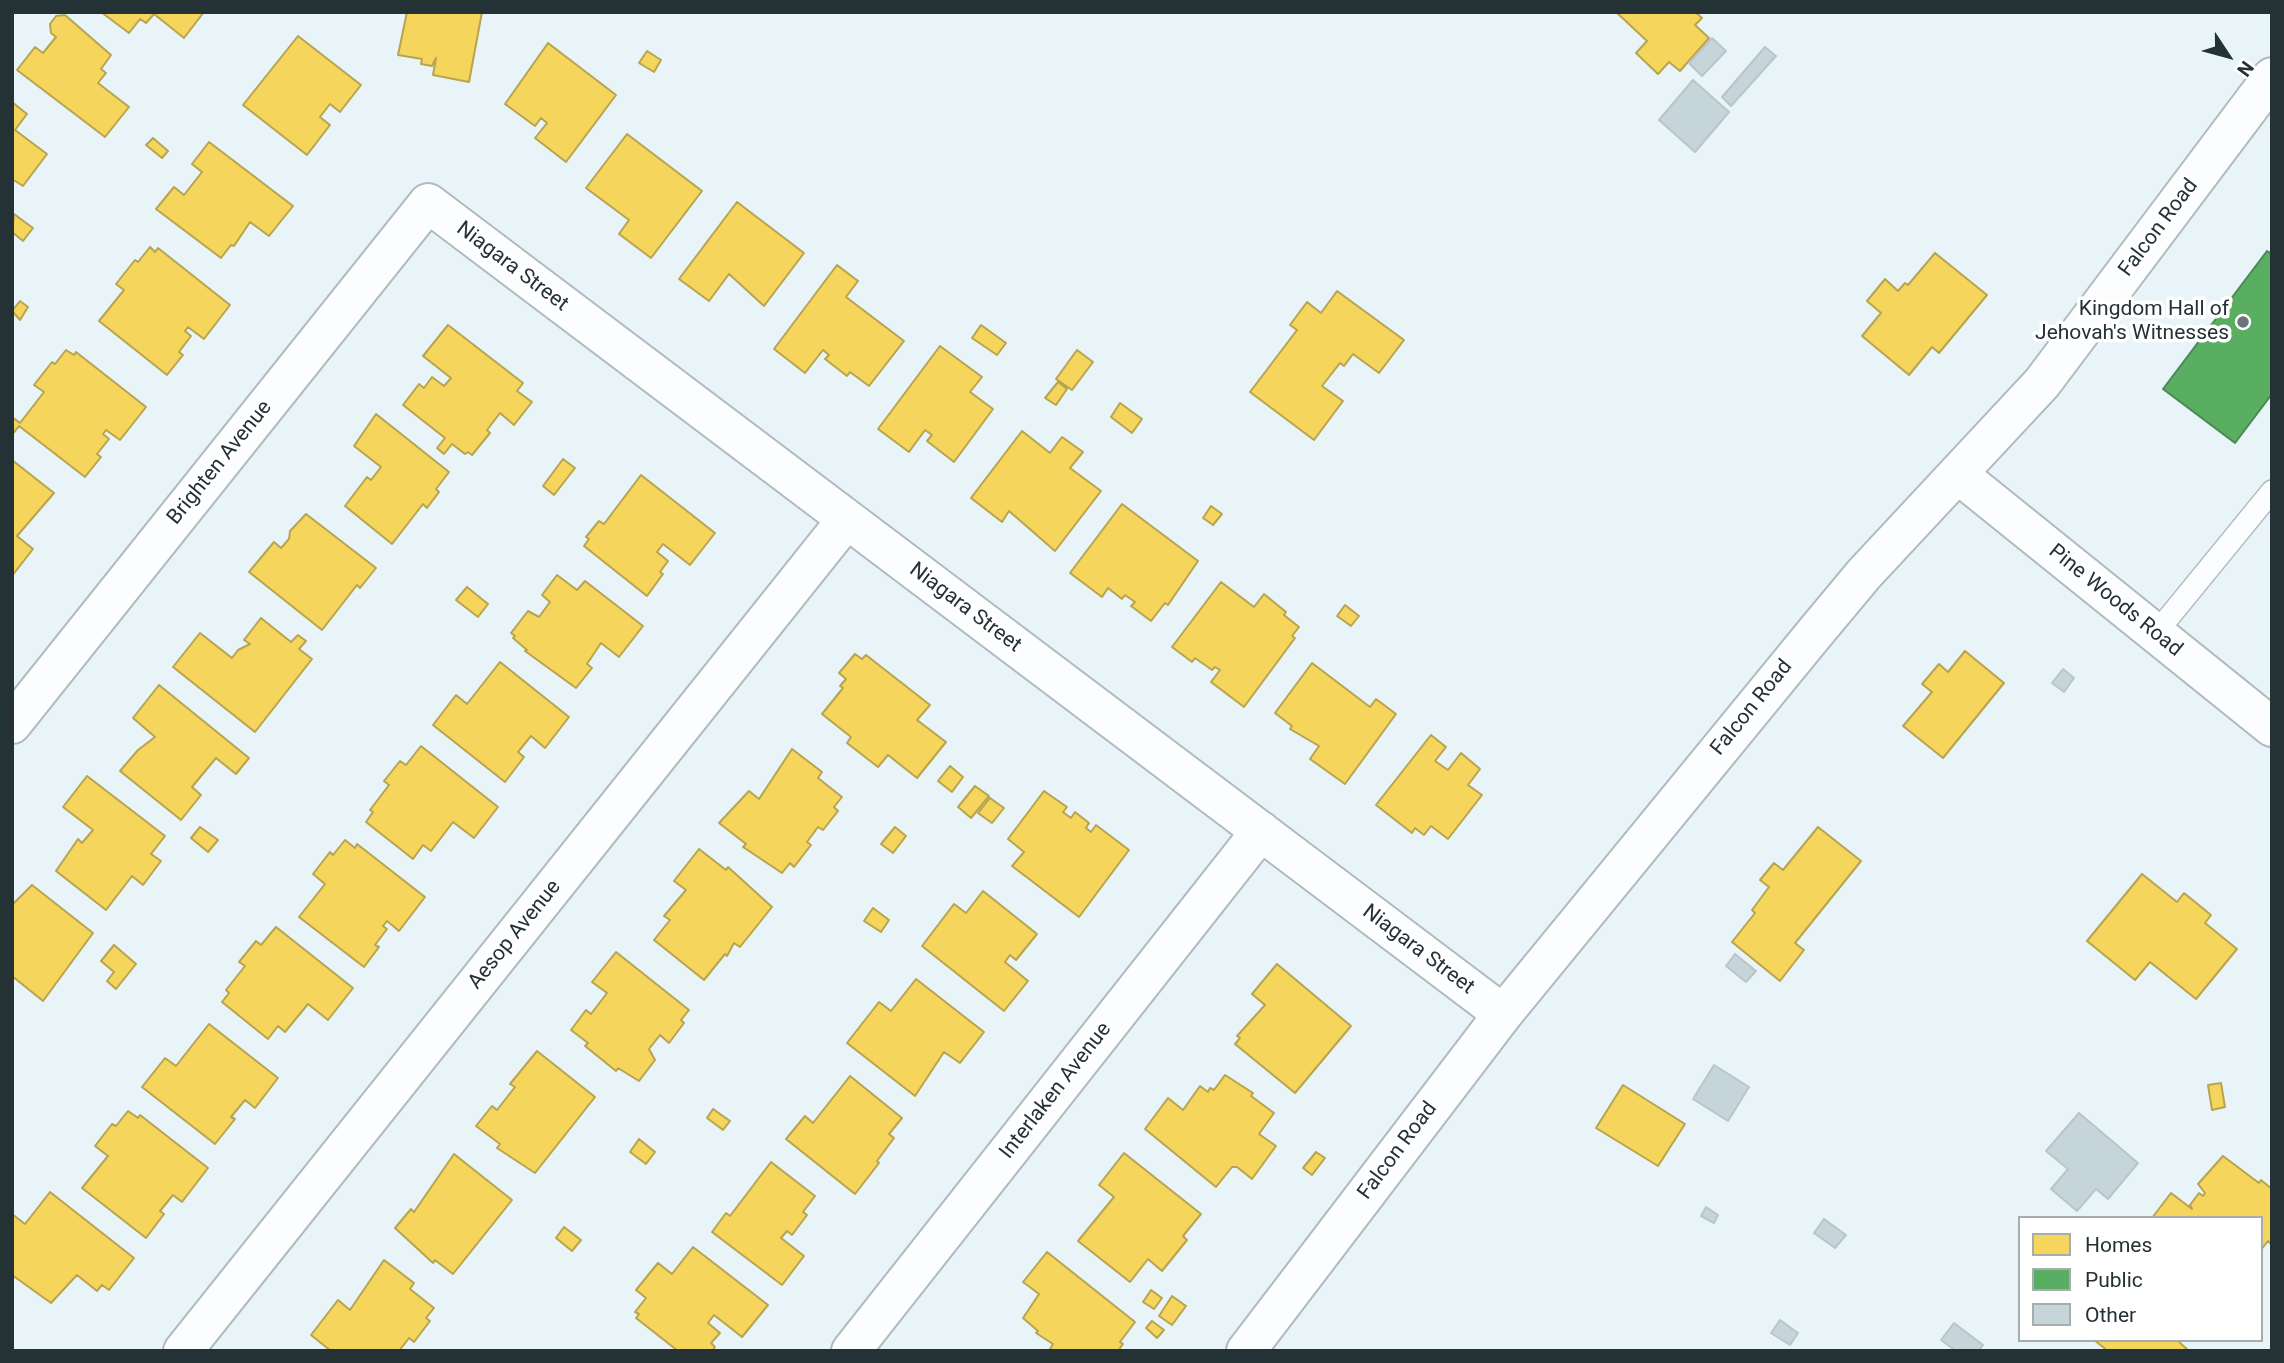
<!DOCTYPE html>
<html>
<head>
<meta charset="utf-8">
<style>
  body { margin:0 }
  #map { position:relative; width:2284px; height:1363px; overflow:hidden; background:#e9f4f8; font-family:Roboto,sans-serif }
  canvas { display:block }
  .frame { position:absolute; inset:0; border:14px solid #243135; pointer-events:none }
  .legend { position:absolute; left:2018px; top:1216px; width:245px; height:126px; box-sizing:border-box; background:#fff; border:2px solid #a7adae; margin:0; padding:9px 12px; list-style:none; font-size:21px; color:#243135 }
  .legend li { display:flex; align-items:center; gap:14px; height:35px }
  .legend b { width:35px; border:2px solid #a7adae }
  .north { position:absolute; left:2193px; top:21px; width:70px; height:70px; -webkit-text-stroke:5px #fff; paint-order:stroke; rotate:126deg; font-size:19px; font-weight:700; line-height:28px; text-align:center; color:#243135 }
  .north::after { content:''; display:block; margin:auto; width:24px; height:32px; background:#243135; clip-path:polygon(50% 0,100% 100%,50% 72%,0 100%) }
</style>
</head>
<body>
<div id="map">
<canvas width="2284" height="1363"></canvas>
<div class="frame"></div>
<ul class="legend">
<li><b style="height:19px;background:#f6d55c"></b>Homes</li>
<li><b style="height:19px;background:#5aae61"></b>Public</li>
<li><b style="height:19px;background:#c6d5da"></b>Other</li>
</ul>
<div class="north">N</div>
</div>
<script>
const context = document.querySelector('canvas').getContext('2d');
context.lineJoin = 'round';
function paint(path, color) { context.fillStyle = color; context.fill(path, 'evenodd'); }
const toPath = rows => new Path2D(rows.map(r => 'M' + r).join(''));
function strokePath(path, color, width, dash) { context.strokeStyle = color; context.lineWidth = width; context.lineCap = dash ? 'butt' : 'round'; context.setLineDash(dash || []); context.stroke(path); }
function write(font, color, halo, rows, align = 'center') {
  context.font = font + ' Roboto,sans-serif'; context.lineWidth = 7; context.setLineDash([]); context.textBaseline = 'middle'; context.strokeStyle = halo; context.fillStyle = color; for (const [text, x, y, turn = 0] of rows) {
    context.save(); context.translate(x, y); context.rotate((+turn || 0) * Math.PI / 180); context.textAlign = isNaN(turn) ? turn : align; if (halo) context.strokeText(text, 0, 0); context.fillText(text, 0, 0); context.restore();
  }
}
const homes = toPath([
  [101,12,204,12,184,38,154,14,146,23,140,19,129,33,101,12],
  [407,12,482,12,469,82,433,75,436,58,432,66,421,64,422,59,398,55,407,12],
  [1616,12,1695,12,1702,18,1695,25,1709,38,1680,71,1669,62,1658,74,1636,53,1647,41,1616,12],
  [65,15,111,55,101,69,106,73,98,83,129,107,105,137,17,70,35,47,43,53,56,37,51,33,50,24,56,16,65,15],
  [298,36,361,85,340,112,330,104,320,117,330,125,307,155,243,105,298,36],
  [548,43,616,95,566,162,535,138,547,123,541,118,535,126,505,104,548,43],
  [647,51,661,60,654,72,639,63,647,51],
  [12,102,27,114,15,130,47,154,23,186,12,179,12,102],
  [627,134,702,191,651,258,619,234,629,220,586,188,627,134],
  [153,138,168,151,162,158,146,145,153,138],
  [209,142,293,206,269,236,250,222,234,246,231,245,221,258,156,209,174,187,184,195,202,172,192,164,209,142],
  [737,202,804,253,764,306,729,274,709,301,679,279,737,202],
  [14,214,33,228,23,241,12,232,14,214],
  [150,247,155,252,158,248,230,305,204,339,188,327,185,331,191,336,179,352,183,355,167,375,99,321,124,290,116,284,135,260,138,262,150,247],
  [1935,253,1987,295,1939,353,1932,347,1909,375,1862,336,1881,313,1867,301,1885,279,1898,291,1905,283,1908,285,1935,253],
  [837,265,858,281,846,297,904,341,869,386,850,372,847,376,825,359,829,355,823,350,805,373,774,349,837,265],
  [1337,291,1404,340,1379,373,1353,354,1344,366,1340,363,1322,386,1343,401,1314,440,1250,392,1297,330,1290,325,1307,302,1321,313,1337,291],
  [20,301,28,307,20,320,12,311,20,301],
  [448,325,523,383,517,391,532,402,514,425,500,413,487,430,490,433,472,455,468,452,465,454,452,444,444,454,437,448,445,438,403,405,419,384,424,388,432,377,444,386,451,378,423,356,448,325],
  [981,325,1006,343,997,355,972,338,981,325],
  [940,346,982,377,970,392,993,409,954,462,927,441,932,435,925,430,909,452,878,429,940,346],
  [66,350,74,355,76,352,146,407,120,440,106,430,103,434,109,439,97,454,101,457,85,477,19,426,12,435,12,417,20,423,44,392,34,385,52,362,55,364,66,350],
  [1077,350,1093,362,1072,390,1056,379,1077,350],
  [1058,382,1067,389,1056,405,1045,398,1058,382],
  [1120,403,1142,419,1132,433,1111,417,1120,403],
  [376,414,449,472,436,489,439,492,427,508,423,504,392,544,345,506,367,477,371,480,381,467,354,446,376,414],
  [1022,431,1050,453,1062,437,1083,452,1070,468,1101,491,1055,551,1009,511,1002,522,971,498,1022,431],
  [563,459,575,468,554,495,543,486,563,459],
  [12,460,54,493,17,536,33,549,12,576,12,460],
  [641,475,715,533,690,565,663,544,657,552,668,561,660,572,663,574,647,596,584,546,589,539,586,537,599,521,604,524,641,475],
  [1122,504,1198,561,1168,605,1165,603,1151,621,1131,606,1135,602,1125,595,1122,599,1108,588,1102,597,1070,573,1122,504],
  [1211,506,1222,514,1213,525,1203,518,1211,506],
  [306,514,376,568,360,588,357,585,322,630,249,572,274,542,281,548,289,539,290,531,306,514],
  [557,575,577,590,585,581,643,626,619,657,601,643,587,664,592,668,576,688,525,651,527,650,513,638,515,636,511,633,528,611,539,617,550,602,542,595,557,575],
  [1221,582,1254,607,1264,594,1286,612,1284,615,1299,627,1292,636,1295,638,1244,707,1211,682,1220,670,1215,667,1212,670,1195,658,1192,662,1172,647,1221,582],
  [467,587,488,604,478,617,456,600,467,587],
  [1345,605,1359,616,1351,626,1337,616,1345,605],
  [261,618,291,642,298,635,306,641,299,649,312,659,255,732,173,667,200,633,232,658,238,650,250,644,244,640,261,618],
  [1965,651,2004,683,1943,758,1903,726,1932,692,1922,684,1939,664,1948,672,1965,651],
  [855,654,862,659,866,655,930,705,917,720,946,742,917,778,888,755,878,767,847,743,851,737,822,714,843,688,840,686,846,679,839,673,855,654],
  [500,662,569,717,545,748,531,736,518,752,524,757,505,782,433,725,456,695,467,704,500,662],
  [1312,663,1370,707,1376,699,1396,714,1345,784,1310,759,1319,746,1290,729,1292,726,1275,713,1312,663],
  [159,685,249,758,236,774,216,758,192,787,201,795,181,820,120,771,138,750,155,737,133,718,159,685],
  [1431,735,1446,747,1435,761,1448,770,1461,753,1480,769,1468,785,1482,795,1448,839,1431,826,1424,835,1415,828,1412,833,1376,805,1431,735],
  [421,746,498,807,474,838,453,822,431,851,423,845,413,859,366,822,373,812,370,810,389,785,384,781,400,761,406,765,421,746],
  [792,749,822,772,818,778,842,797,834,807,838,811,823,830,818,827,807,842,811,845,794,867,790,863,782,873,743,847,746,844,719,823,749,791,759,799,792,749],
  [950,766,963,777,952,792,938,781,950,766],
  [87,776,165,836,151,854,161,861,143,885,132,876,106,910,56,871,78,839,82,843,93,830,63,807,87,776],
  [975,786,989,796,971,818,958,807,975,786],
  [1044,791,1067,807,1063,812,1071,818,1075,812,1089,823,1086,828,1091,832,1096,825,1129,850,1079,917,1012,866,1024,852,1008,839,1044,791],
  [990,798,1004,808,992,823,978,813,990,798],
  [200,827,218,840,208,852,191,838,200,827],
  [895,827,906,836,893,853,881,844,895,827],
  [1818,827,1861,861,1795,943,1804,950,1780,981,1732,942,1755,913,1752,910,1769,887,1760,880,1774,863,1783,870,1818,827],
  [345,840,355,848,357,844,425,897,399,931,387,921,383,926,387,929,375,945,379,947,364,967,299,917,325,884,313,874,330,852,333,855,345,840],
  [699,849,726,870,728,867,772,907,740,947,734,943,727,956,725,954,704,980,654,940,670,920,664,916,686,890,674,881,699,849],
  [2142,874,2177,902,2184,893,2211,915,2205,923,2237,949,2196,999,2150,962,2135,980,2087,941,2142,874],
  [32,885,93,933,43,1001,12,976,12,905,32,885],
  [983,891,1037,934,1016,960,1010,955,1005,962,1028,981,1004,1011,922,946,954,904,966,913,983,891],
  [873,908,889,920,881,932,864,921,873,908],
  [276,927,353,988,328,1020,308,1004,285,1032,278,1026,268,1039,222,1002,229,993,226,990,245,966,239,962,256,941,261,945,276,927],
  [114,945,136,964,116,989,107,981,114,972,101,961,114,945],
  [616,952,689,1010,681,1020,684,1023,669,1043,660,1035,649,1049,655,1060,639,1081,618,1068,616,1071,585,1046,588,1043,571,1030,586,1010,591,1014,607,993,592,982,616,952],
  [1277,964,1351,1026,1295,1093,1235,1044,1240,1038,1237,1036,1265,1005,1252,994,1277,964],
  [916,979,984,1032,960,1063,944,1052,915,1096,847,1043,879,1002,891,1011,916,979],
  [209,1024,278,1078,255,1108,245,1100,231,1117,235,1119,215,1144,142,1087,165,1058,176,1066,209,1024],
  [537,1051,595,1097,535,1173,497,1148,500,1144,476,1126,492,1106,497,1110,515,1087,510,1084,537,1051],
  [1225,1075,1253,1093,1251,1096,1274,1113,1259,1134,1276,1146,1252,1179,1237,1167,1232,1167,1216,1187,1145,1129,1168,1098,1183,1110,1200,1086,1208,1092,1210,1088,1214,1090,1225,1075],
  [850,1076,902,1118,889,1134,894,1138,877,1161,879,1163,855,1194,786,1139,805,1116,813,1123,850,1076],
  [2221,1083,2225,1107,2212,1110,2208,1085,2221,1083],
  [1623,1085,1685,1124,1658,1166,1596,1128,1623,1085],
  [713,1109,730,1121,723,1130,707,1118,713,1109],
  [128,1111,138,1118,140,1115,208,1168,182,1202,173,1195,160,1211,164,1214,146,1238,82,1188,108,1156,95,1146,112,1124,116,1126,128,1111],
  [639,1139,655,1152,646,1164,630,1152,639,1139],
  [1316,1152,1325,1158,1312,1175,1303,1168,1316,1152],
  [1124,1153,1201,1214,1183,1236,1187,1240,1162,1271,1148,1259,1130,1282,1078,1241,1114,1197,1099,1185,1124,1153],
  [454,1154,512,1200,453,1274,435,1260,433,1263,395,1228,411,1209,414,1212,454,1154],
  [2223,1156,2259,1183,2261,1180,2272,1189,2272,1245,2268,1241,2261,1250,2261,1218,2152,1218,2171,1193,2192,1209,2190,1205,2199,1193,2203,1196,2205,1193,2198,1184,2223,1156],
  [771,1162,815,1196,803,1212,807,1215,792,1235,787,1231,781,1238,804,1256,782,1285,712,1232,726,1213,730,1216,771,1162],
  [50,1192,134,1258,109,1290,102,1285,97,1291,77,1275,51,1303,12,1275,12,1214,25,1224,50,1192],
  [564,1227,581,1240,572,1251,556,1238,564,1227],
  [693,1247,768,1305,742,1337,714,1315,708,1323,720,1333,711,1343,715,1347,712,1351,678,1351,636,1318,639,1314,635,1312,646,1298,636,1290,658,1263,672,1274,693,1247],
  [1047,1252,1135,1322,1120,1342,1123,1344,1118,1351,1049,1351,1053,1344,1036,1333,1038,1331,1023,1318,1039,1294,1023,1282,1047,1252],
  [384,1260,414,1283,410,1289,434,1308,426,1318,430,1321,414,1342,409,1338,399,1351,331,1351,311,1335,338,1300,350,1310,384,1260],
  [1151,1290,1162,1298,1154,1309,1143,1302,1151,1290],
  [1172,1296,1186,1306,1172,1325,1159,1316,1172,1296],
  [1152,1321,1164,1330,1157,1338,1146,1328,1152,1321],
  [2094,1340,2177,1340,2189,1351,2108,1351,2094,1340]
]);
paint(homes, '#f6d55c');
strokePath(homes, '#b7a450', 2);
const public = toPath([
  [2267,251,2272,254,2272,394,2235,443,2163,389,2267,251]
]);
paint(public, '#5aae61');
strokePath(public, '#4a8854', 2);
const building = toPath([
  [1712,38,1726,51,1702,76,1689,63,1712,38],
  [1765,47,1776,56,1731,106,1722,97,1765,47],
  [1693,80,1729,112,1695,152,1659,120,1693,80],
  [2063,669,2074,678,2064,692,2052,683,2063,669],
  [1735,954,1756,971,1746,982,1726,966,1735,954],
  [1714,1065,1749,1087,1728,1121,1693,1099,1714,1065],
  [2079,1113,2138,1163,2108,1199,2096,1189,2077,1211,2051,1189,2068,1169,2046,1151,2079,1113],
  [1706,1207,1718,1215,1714,1223,1701,1216,1706,1207],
  [1824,1219,1846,1235,1835,1248,1814,1233,1824,1219],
  [1780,1320,1798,1333,1790,1345,1771,1333,1780,1320],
  [1954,1323,1983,1345,1978,1351,1956,1351,1941,1340,1954,1323]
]);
paint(building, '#c6d5da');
strokePath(building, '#bac5c8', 2);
const service = toPath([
  [2156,633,2272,491]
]);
const minor = toPath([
  [1959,475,2272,727],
  [12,724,428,203,1503,1014],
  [183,1351,847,519],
  [851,1351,1261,831],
  [1246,1351,1503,1014,1814,634,1864,574,2042,383,2272,77]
]);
strokePath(service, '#afbabe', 24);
strokePath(minor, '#afbabe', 42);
strokePath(service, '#fcfdfe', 21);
strokePath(minor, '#fcfdfe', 38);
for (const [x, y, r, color] of [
  [2243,322,7,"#697579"]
]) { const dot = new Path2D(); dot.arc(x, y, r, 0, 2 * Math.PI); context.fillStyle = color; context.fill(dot); strokePath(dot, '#fff', 2.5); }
write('21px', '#243135', '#fff', [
  ["Falcon Road",2159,228,-53],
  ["Niagara Street",512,267,37],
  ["Brighten Avenue",220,463,-51],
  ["Pine Woods Road",2115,601,39],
  ["Niagara Street",965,608,37],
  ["Falcon Road",1752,708,-51],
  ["Aesop Avenue",515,935,-51],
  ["Niagara Street",1418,950,37],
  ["Interlaken Avenue",1056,1091,-52],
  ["Falcon Road",1398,1151,-53]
]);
write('21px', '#243135', '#fff', [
  ["Kingdom Hall of",2229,310],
  ["Jehovah's Witnesses",2229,334]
], 'right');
</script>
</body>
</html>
